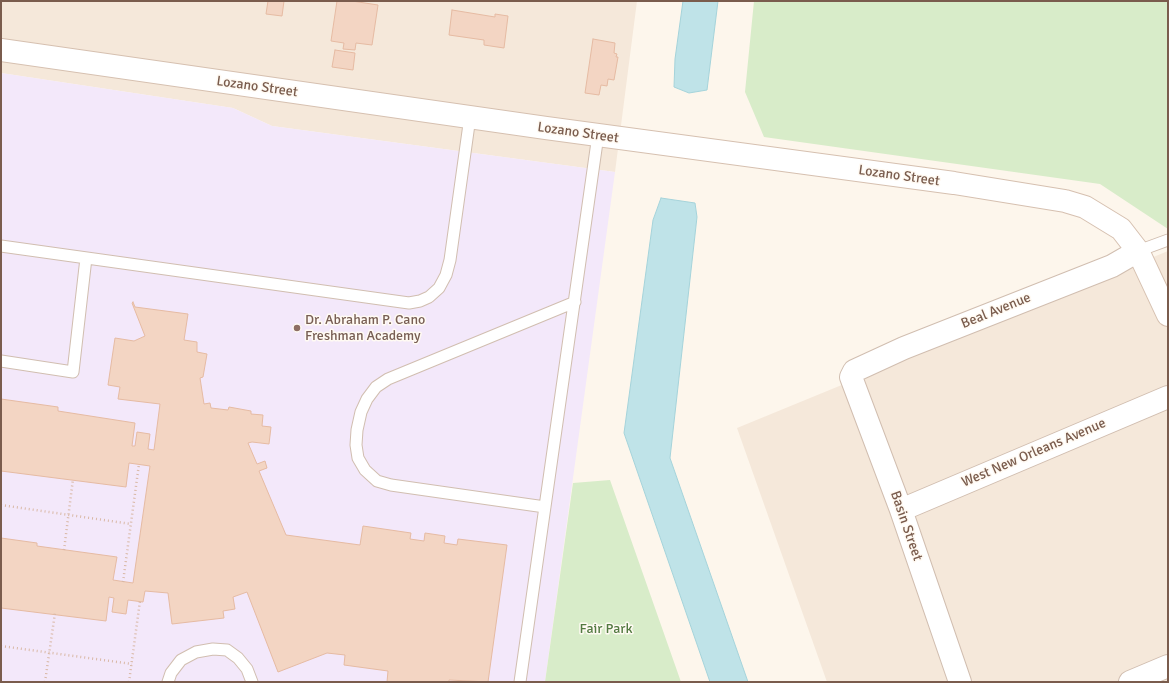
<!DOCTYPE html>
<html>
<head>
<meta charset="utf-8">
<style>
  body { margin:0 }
  #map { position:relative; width:1169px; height:683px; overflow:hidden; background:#fdf6ec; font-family:Signika,sans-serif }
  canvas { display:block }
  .frame { position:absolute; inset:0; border:2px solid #7a5c4d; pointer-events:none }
</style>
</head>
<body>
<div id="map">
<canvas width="1169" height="683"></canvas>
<div class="frame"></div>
</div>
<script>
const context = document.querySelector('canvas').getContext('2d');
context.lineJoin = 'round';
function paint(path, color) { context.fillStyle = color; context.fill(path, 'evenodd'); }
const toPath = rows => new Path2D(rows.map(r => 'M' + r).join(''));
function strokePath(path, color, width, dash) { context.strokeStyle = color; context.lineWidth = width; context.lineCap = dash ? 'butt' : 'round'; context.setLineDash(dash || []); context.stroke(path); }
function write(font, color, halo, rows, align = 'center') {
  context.font = font + ' Signika,sans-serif'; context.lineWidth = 3; context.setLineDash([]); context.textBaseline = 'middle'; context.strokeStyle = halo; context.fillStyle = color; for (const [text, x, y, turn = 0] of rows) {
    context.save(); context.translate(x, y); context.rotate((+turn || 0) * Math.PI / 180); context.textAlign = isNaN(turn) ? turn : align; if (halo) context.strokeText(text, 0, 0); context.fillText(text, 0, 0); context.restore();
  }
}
paint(toPath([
  [1,1,637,1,615,172,272,126,233,108,1,73],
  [1168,251,1168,682,827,682,737,428]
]), '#f5e8da');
paint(toPath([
  [1,73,233,108,272,126,615,172,545,682,1,682]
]), '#f3e8fa');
paint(toPath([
  [754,1,1168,1,1168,229,1100,184,764,137,745,92],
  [610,480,681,682,545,682,573,483]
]), '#d8ecc9');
const water = toPath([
  [683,1,718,1,707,90,689,93,674,87,675,59,683,1],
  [661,198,695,203,697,217,670,458,748,682,710,682,624,433,653,220,661,198]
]);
paint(water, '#bfe3e8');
strokePath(water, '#a5d3da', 1);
const building = toPath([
  [268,1,284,1,282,16,266,14,268,1],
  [337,1,352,1,378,5,372,45,356,43,355,50,343,49,344,43,331,41,337,1],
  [452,10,495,17,495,14,508,16,504,48,484,45,484,40,449,35,452,10],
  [593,39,615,43,614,53,617,54,616,57,618,57,614,80,608,79,607,86,601,85,599,95,585,93,593,39],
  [335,50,355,53,353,70,332,67,335,50],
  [133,302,135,307,188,314,184,340,197,342,197,352,207,354,203,377,200,378,204,404,210,403,211,408,228,410,229,407,251,411,251,414,263,415,262,426,271,427,269,444,252,442,248,443,257,464,265,461,267,468,259,471,286,535,360,545,363,526,411,533,410,539,424,541,425,533,445,536,444,543,457,545,458,539,507,545,488,682,449,680,449,682,387,682,388,671,344,665,345,655,327,653,278,672,247,592,233,597,235,609,223,611,224,618,172,624,168,593,145,591,143,602,128,600,126,614,112,612,114,598,109,597,106,621,1,608,1,538,37,543,37,546,117,557,113,580,133,583,150,466,129,463,126,487,1,471,1,399,58,407,58,411,135,423,132,446,135,446,137,432,150,434,148,449,154,450,160,404,118,399,120,387,108,385,115,338,134,341,145,336,132,303,133,302]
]);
paint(building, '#f3d5c3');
strokePath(building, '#e6bba3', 1);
const lane = toPath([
  [1,246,409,303,420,301,429,297,439,288,446,275,450,260,470,117],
  [1138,251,1168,240],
  [1,361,73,372,86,258],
  [545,507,391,485,377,481,365,470,358,458,356,445,357,430,361,412,367,399,376,387,388,379,575,302],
  [168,682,171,673,181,660,196,652,213,649,227,650,238,658,247,669,252,682],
  [520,682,598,135]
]);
const street = toPath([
  [901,510,1168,397],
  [960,682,901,510,851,377,854,371,904,348,1112,266,1138,251],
  [1130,682,1168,666]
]);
const secondary = toPath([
  [1,50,546,128,954,183,1065,201,1085,207,1121,229,1138,251,1168,315]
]);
strokePath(lane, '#d1beb0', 13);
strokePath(street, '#d1beb0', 24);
strokePath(secondary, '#d6c0b0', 24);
strokePath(toPath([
  [1,505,131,524],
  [64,550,73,479],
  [123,582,139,464],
  [1,646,132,664],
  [45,682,55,613],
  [129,682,140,601]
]), '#d9b8a5', 2.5, [1, 3]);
strokePath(lane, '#fff', 11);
strokePath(street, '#fff', 22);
strokePath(secondary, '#fff', 22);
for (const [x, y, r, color] of [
  [297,328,4,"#8d6e63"]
]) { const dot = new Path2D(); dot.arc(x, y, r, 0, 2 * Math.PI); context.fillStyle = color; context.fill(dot); strokePath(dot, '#fffaf3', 1.5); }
write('14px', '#7a5c4d', '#fffaf3', [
  ["Lozano Street",257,87,8],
  ["Lozano Street",578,133,8],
  ["Lozano Street",899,176,8],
  ["Beal Avenue",996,311,-22],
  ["West New Orleans Avenue",1034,453,-23],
  ["Basin Street",906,526,71]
]);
write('14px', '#785e54', '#fffaf3', [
  ["Dr. Abraham P. Cano",305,320],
  ["Freshman Academy",305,336]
], 'left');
write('14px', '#537a41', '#fffaf3', [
  ["Fair Park",606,629]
]);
</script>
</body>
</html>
